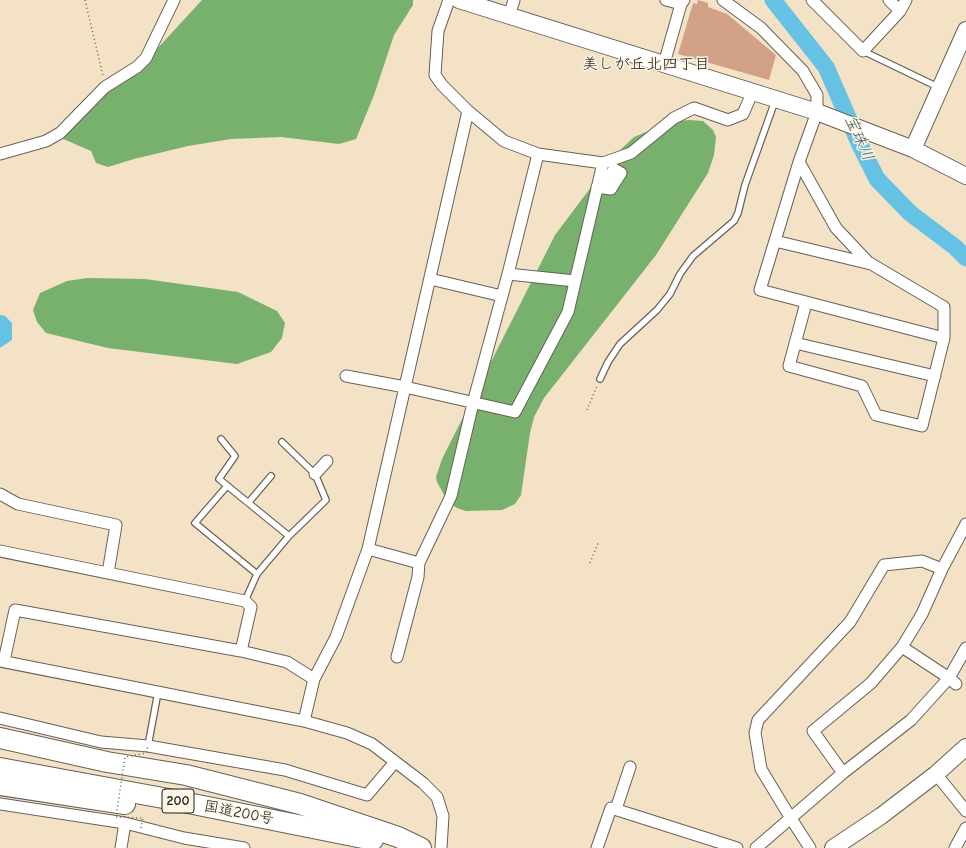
<!DOCTYPE html>
<html>
<head>
<meta charset="utf-8">
<style>
  body { margin:0 }
  canvas { display:block; background:#f3e2c6 }
</style>
</head>
<body>
<canvas width="966" height="848"></canvas>
<script>
const context = document.querySelector('canvas').getContext('2d');
context.lineJoin = 'round';
function paint(path, color) { context.fillStyle = color; context.fill(path, 'evenodd'); }
const toPath = rows => new Path2D(rows.map(r => 'M' + r).join(''));
function strokePath(path, color, width, dash) { context.strokeStyle = color; context.lineWidth = width; context.lineCap = dash ? 'butt' : 'round'; context.setLineDash(dash || []); context.stroke(path); }
function write(font, color, halo, rows, align = 'center') {
  context.font = font + ' "Comic Neue","Klee One",sans-serif'; context.lineWidth = 3; context.setLineDash([]); context.textBaseline = 'middle'; context.strokeStyle = halo; context.fillStyle = color; for (const [text, x, y, turn = 0] of rows) {
    context.save(); context.translate(x, y); context.rotate((+turn || 0) * Math.PI / 180); context.textAlign = isNaN(turn) ? turn : align; if (halo) context.strokeText(text, 0, 0); context.fillText(text, 0, 0); context.restore();
  }
}
paint(toPath([
  [202,0,413,0,413,5,394,35,374,95,356,139,339,144,281,137,231,139,188,146,134,159,108,167,96,163,91,151,61,138,84,117,103,92,115,88,132,76],
  [689,120,703,121,713,130,716,137,714,155,708,173,656,255,544,398,534,417,530,433,521,495,515,504,502,510,466,511,457,508,448,502,437,482,436,477,442,459,555,235,616,154,634,137,671,122],
  [87,278,145,279,238,292,277,311,285,323,282,338,271,352,237,364,108,348,46,333,37,322,33,310,40,293,67,281]
]), '#78b06e');
paint(toPath([
  [0,315,5,316,12,323,12,340,0,348]
]), '#66c2e4');
strokePath(toPath([
  [773,0,826,67,860,145,877,179,910,213,955,247,966,258]
]), '#66c2e4', 17);
paint(toPath([
  [698,0,708,3,708,7,727,14,776,55,769,80,678,54,693,3,697,4]
]), '#d3a286');
const lane = toPath([
  [863,51,940,88],
  [600,379,608,362,620,344,657,310,670,294,680,274,693,256,734,221,738,213,745,185,775,101],
  [221,439,235,456,219,479,289,536],
  [227,486,195,523,257,574],
  [249,502,271,476],
  [245,601,257,574,289,536,326,500,315,474,282,442],
  [148,746,158,692]
]);
const street = toPath([
  [449,0,438,31,435,75,442,85,468,111,504,141,538,154,603,163,631,153,674,118,694,108,728,120,743,114,753,91],
  [666,0,681,4],
  [723,0,761,28,803,71,817,95,817,112,799,162,760,290,944,338],
  [812,0,863,51,900,11,906,0],
  [889,0,900,11],
  [509,16,514,0],
  [664,64,681,4,684,0],
  [0,154,46,141,60,133,105,87,137,67,146,58,174,0],
  [799,162,836,228,868,262,944,307,944,338,922,426,876,415,862,386,789,366,806,303],
  [597,187,611,189,614,184,621,173,614,169,608,180,614,184],
  [775,241,871,264],
  [508,274,575,281],
  [430,279,502,296],
  [795,343,935,376],
  [346,376,405,387,515,412,568,312,603,163],
  [315,474,327,461],
  [0,494,18,504,116,525,108,573],
  [368,549,419,563,418,577,397,657],
  [0,551,245,601,251,607,241,651],
  [419,563,451,496,473,403,508,274,538,154],
  [902,647,949,678,956,684],
  [0,661,304,721,347,733,372,744,423,783,437,797,443,816,441,848],
  [4,661,15,610,241,651,287,662,314,679],
  [0,718,101,742,148,746,285,770,367,795,395,762],
  [304,721,314,679,336,637,368,549,468,111],
  [843,773,813,731,871,683,902,647,922,614,942,569,966,524],
  [936,774,966,811],
  [0,804,125,823,184,838,244,848],
  [616,809,630,767],
  [121,848,125,823],
  [597,848,611,808,737,848],
  [756,848,843,773,911,720,949,678,966,648],
  [810,848,790,817,761,769,755,733,758,720,850,622,884,565,922,561,942,569],
  [955,848,966,828]
]);
const secondary = toPath([
  [459,0,817,112,913,149,966,176],
  [913,149,966,30],
  [833,848,881,816,936,774,966,747]
]);
const highway = toPath([
  [0,738,107,762,186,775,300,804,398,837,421,848],
  [0,768,163,798,373,840],
  [0,785,125,804]
]);
strokePath(lane, '#676158', 8);
strokePath(street, '#676158', 13);
strokePath(secondary, '#676158', 18);
strokePath(highway, '#676158', 22);
strokePath(toPath([
  [85,0,103,76],
  [587,410,597,386],
  [590,563,598,543]
]), '#676158', 1.5, [1, 3]);
strokePath(lane, '#fff', 5.5);
strokePath(street, '#fff', 11);
strokePath(secondary, '#fff', 16);
strokePath(highway, '#fff', 20);
strokePath(toPath([
  [141,828,143,818,116,817,125,757,146,753,148,746]
]), '#676158', 1.5, [1, 3]);
for (const [x, y, w] of [
  [178,801,32]
]) { const box = new Path2D(); box.roundRect(x - w / 2, y - 12, w, 24, 3); context.fillStyle = '#fcf5e5'; context.fill(box); strokePath(box, '#1c1c1c', 1); }
write('bold 14px', '#1c1c1c', null, [
  ["200",178,801]
]);
write('15px', '#1c1c1c', '#fcf5e5', [
  ["国道200号",239,813,11]
]);
write('16px', '#1c1c1c', '#fcf5e5', [
  ["美しが丘北四丁目",646,64]
]);
write('italic 16px', '#365662', '#fcf5e5', [
  ["宝珠川",859,138,66]
]);
</script>
</body>
</html>
